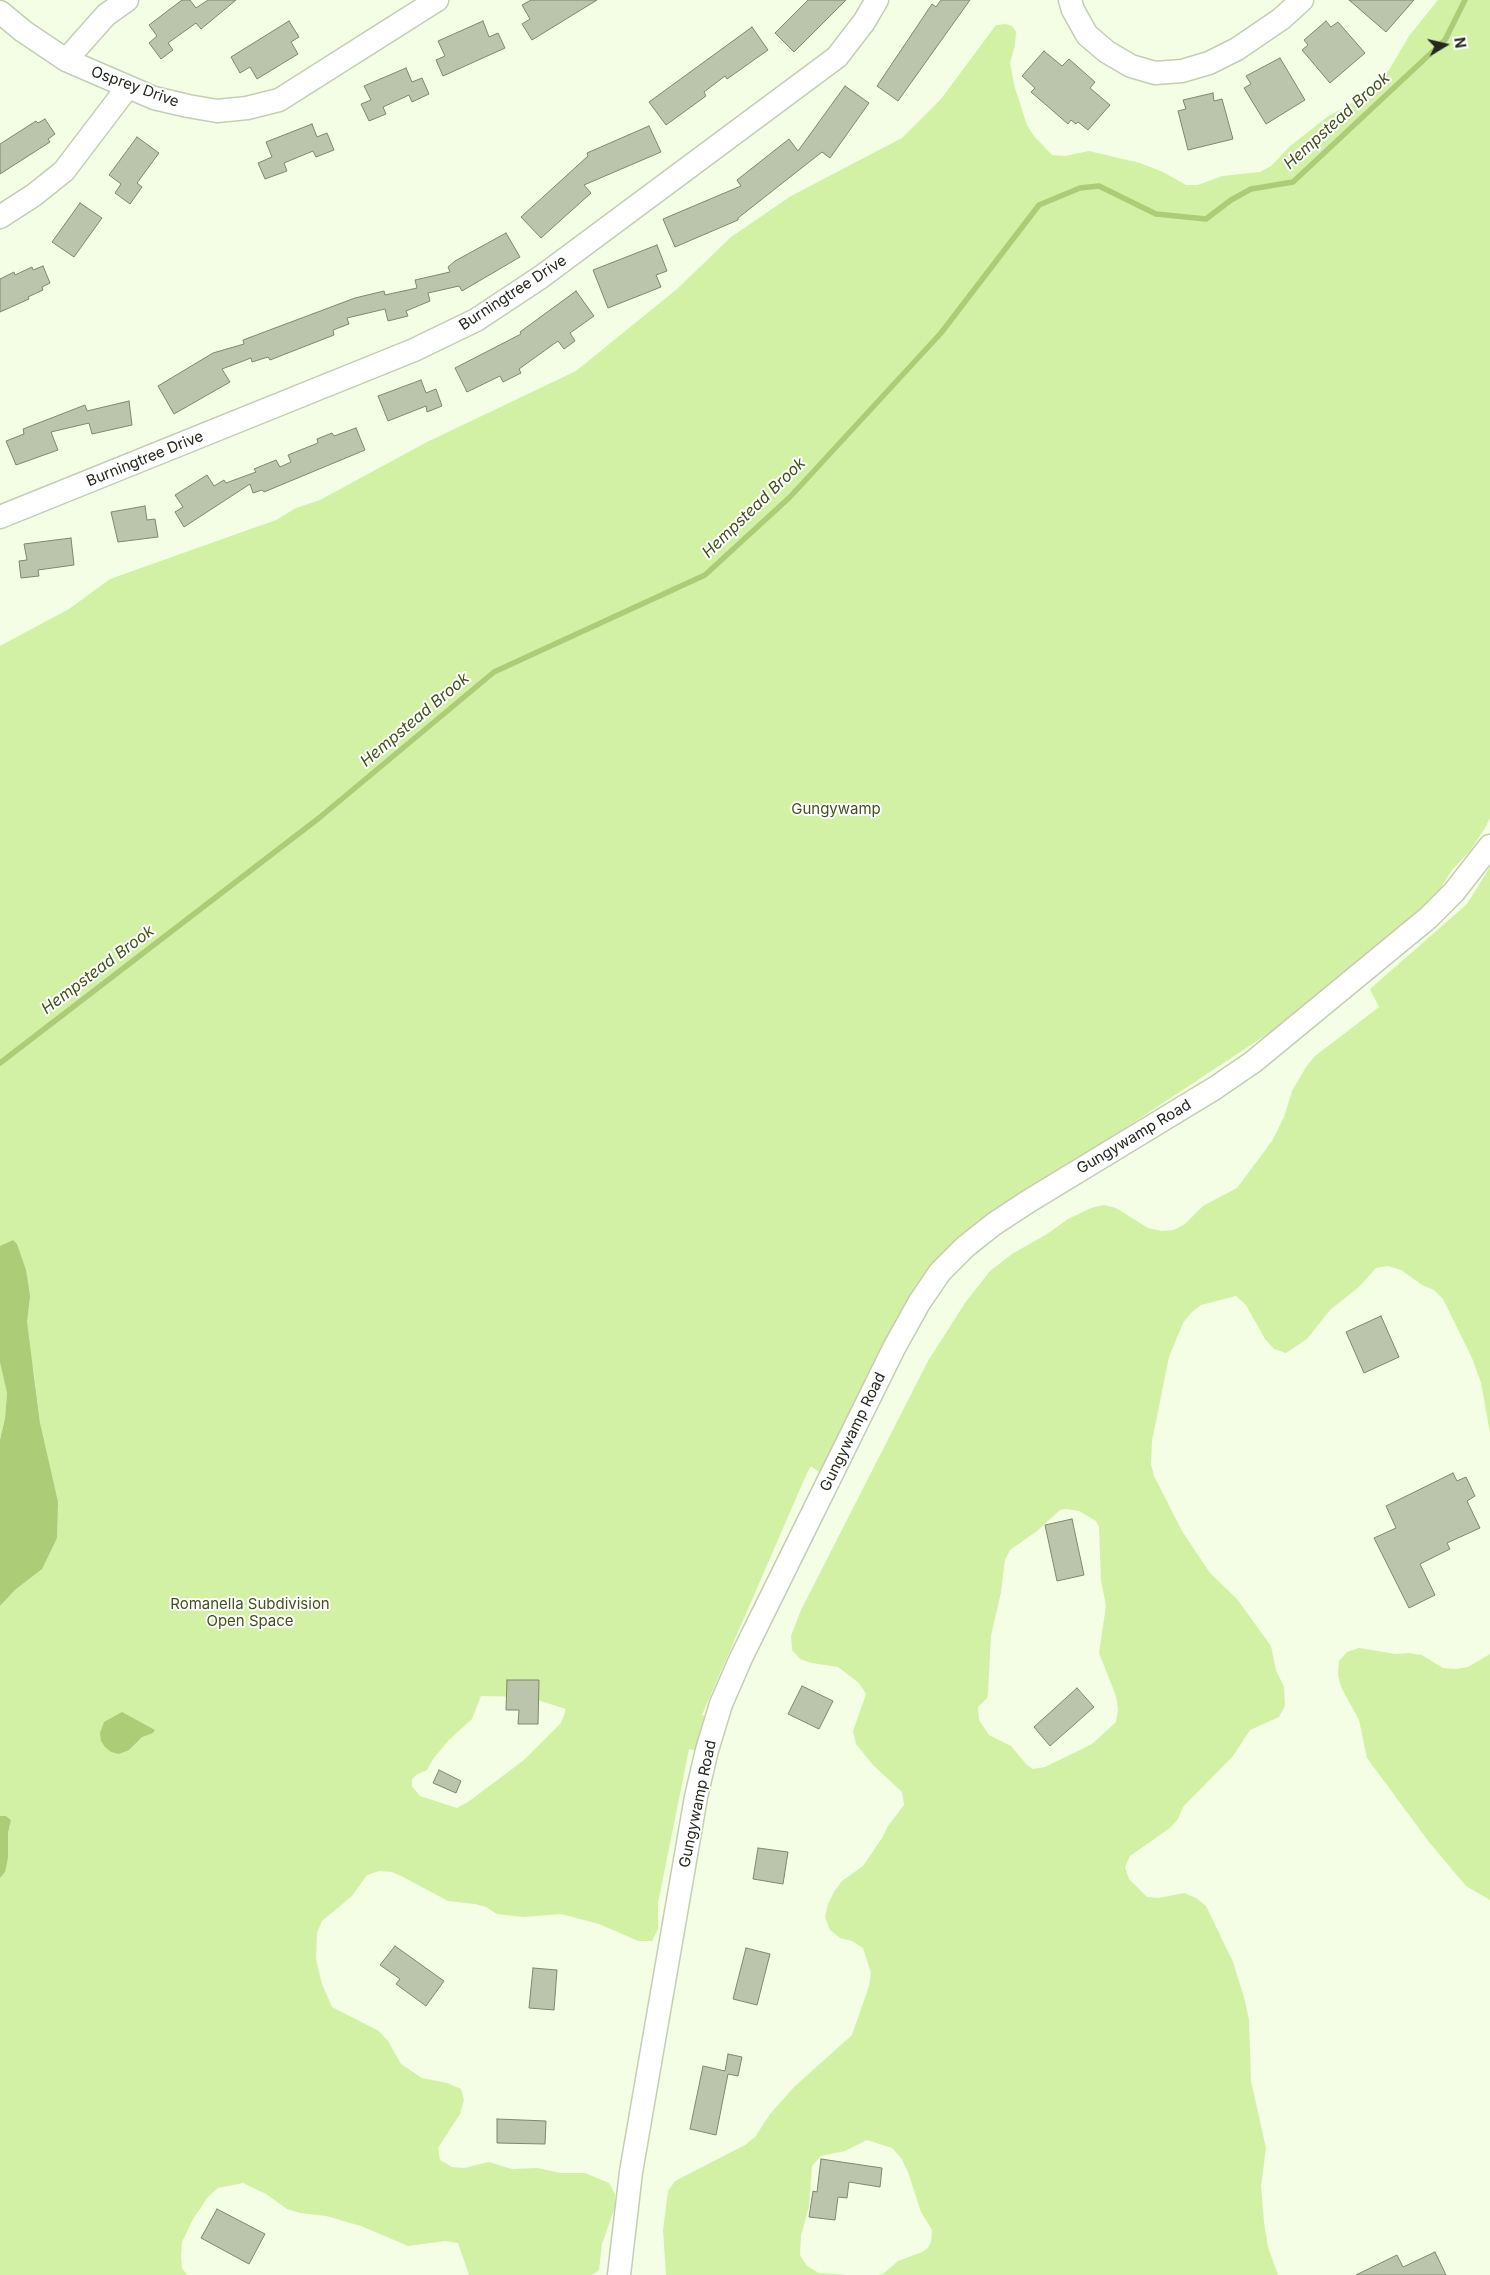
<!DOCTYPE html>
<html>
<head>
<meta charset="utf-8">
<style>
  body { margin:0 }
  #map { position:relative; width:1490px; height:2275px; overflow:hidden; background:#f3fee4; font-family:Inter,sans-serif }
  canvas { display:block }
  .north { position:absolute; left:1420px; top:20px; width:50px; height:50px; -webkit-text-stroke:4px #fff; paint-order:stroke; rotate:81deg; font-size:14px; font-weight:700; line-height:20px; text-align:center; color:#24281e }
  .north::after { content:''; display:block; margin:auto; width:18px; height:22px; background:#24281e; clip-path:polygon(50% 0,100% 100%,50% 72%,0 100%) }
</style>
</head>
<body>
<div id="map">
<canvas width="1490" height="2275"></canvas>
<div class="north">N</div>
</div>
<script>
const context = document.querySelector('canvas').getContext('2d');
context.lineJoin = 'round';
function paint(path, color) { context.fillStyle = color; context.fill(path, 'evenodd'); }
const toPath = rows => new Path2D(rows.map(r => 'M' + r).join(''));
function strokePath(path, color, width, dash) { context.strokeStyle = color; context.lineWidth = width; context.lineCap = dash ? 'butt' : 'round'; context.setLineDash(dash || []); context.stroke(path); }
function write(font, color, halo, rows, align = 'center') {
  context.font = font + ' Inter,sans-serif'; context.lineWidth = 4; context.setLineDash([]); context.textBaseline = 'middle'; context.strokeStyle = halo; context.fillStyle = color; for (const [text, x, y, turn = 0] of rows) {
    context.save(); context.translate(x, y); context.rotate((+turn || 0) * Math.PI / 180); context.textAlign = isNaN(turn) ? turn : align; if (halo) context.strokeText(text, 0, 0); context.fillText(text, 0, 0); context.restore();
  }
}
paint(toPath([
  [1438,0,1490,0,1490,818,1485,828,1470,851,1452,870,1437,894,1310,1006,972,1229,931,1265,881,1354,820,1473,811,1466,807,1473,702,1715,705,1716,699,1751,689,1749,658,1903,658,1929,652,1941,638,1941,599,1924,561,1914,523,1917,497,1914,486,1907,475,1904,448,1901,403,1877,392,1872,379,1871,367,1875,352,1896,322,1921,317,1933,316,1959,322,1984,332,2007,379,2031,388,2041,401,2064,422,2078,447,2083,461,2089,464,2100,460,2114,438,2148,440,2160,452,2167,464,2168,489,2162,512,2169,537,2168,561,2173,585,2173,609,2183,615,2194,615,2207,602,2244,599,2270,592,2275,469,2275,458,2243,445,2241,408,2246,361,2226,326,2216,300,2213,287,2209,266,2194,243,2183,218,2188,208,2197,193,2219,182,2242,181,2256,182,2268,187,2275,0,2275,0,1878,8,1858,8,1833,11,1820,6,1816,0,1816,0,1606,16,1589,40,1423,33,1366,1,1364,7,1393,5,1418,0,1440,0,646,69,609,110,579,276,520,296,508,320,500,427,442,576,371,677,289,731,237,791,196,902,138,941,99,996,25,1006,24,1012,26,1016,32,1015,45,1010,63,1015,88,1027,125,1034,136,1052,155,1065,156,1089,151,1140,163,1163,172,1186,185,1198,185,1222,176,1260,172,1271,166,1289,147,1327,117,1352,103,1389,70,1409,36],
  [481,1696,528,1697,566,1709,561,1723,524,1760,468,1802,457,1808,420,1796,412,1786,412,1780,416,1775,427,1770,433,1759,449,1740,472,1719],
  [1490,867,1490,1433,1481,1383,1472,1358,1443,1299,1434,1290,1422,1285,1401,1270,1388,1266,1376,1268,1359,1287,1330,1310,1307,1339,1286,1353,1274,1349,1265,1339,1246,1305,1236,1296,1201,1305,1191,1313,1183,1323,1169,1357,1152,1441,1151,1464,1154,1476,1182,1531,1210,1573,1237,1599,1271,1646,1276,1670,1284,1687,1285,1706,1279,1717,1250,1730,1233,1756,1183,1807,1178,1819,1170,1828,1130,1856,1125,1867,1129,1879,1147,1897,1159,1898,1184,1893,1196,1898,1206,1906,1233,1962,1244,1997,1249,2020,1251,2081,1266,2148,1261,2186,1264,2222,1268,2247,1278,2275,877,2275,883,2274,898,2261,922,2252,928,2248,931,2242,932,2230,921,2212,908,2172,901,2158,892,2148,867,2140,845,2151,821,2156,812,2166,809,2206,801,2236,800,2255,807,2266,819,2273,847,2275,666,2275,663,2230,668,2191,675,2181,745,2145,755,2137,770,2114,794,2087,852,2035,869,1986,871,1973,863,1948,852,1941,840,1938,830,1930,825,1917,828,1904,834,1892,842,1881,863,1866,882,1838,888,1826,904,1805,902,1792,873,1765,856,1744,853,1731,866,1694,859,1683,838,1667,812,1663,800,1659,792,1650,791,1636,801,1610,928,1361,965,1303,990,1271,1012,1254,1047,1234,1068,1219,1091,1208,1104,1205,1116,1208,1148,1228,1161,1231,1174,1230,1185,1224,1203,1206,1237,1188,1272,1141,1284,1117,1292,1091,1306,1067,1315,1056,1379,1007,1370,989,1467,904],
  [1066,1509,1079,1511,1096,1521,1099,1527,1101,1580,1106,1606,1099,1653,1116,1696,1118,1709,1116,1722,1092,1744,1045,1767,1033,1769,1027,1765,1011,1746,989,1735,979,1720,978,1707,987,1698,988,1692,991,1636,1001,1592,1005,1560,1010,1550,1037,1531,1060,1510],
  [1359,1648,1396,1654,1409,1653,1422,1655,1443,1668,1456,1669,1468,1667,1490,1654,1490,1900,1466,1886,1429,1842,1367,1758,1359,1720,1341,1687,1338,1675,1339,1661,1347,1652]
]), '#d2f1a4');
paint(toPath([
  [13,1240,17,1244,26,1270,30,1296,27,1322,40,1423,58,1502,57,1538,42,1569,16,1589,0,1606,0,1440,5,1418,7,1393,0,1362,0,1246],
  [122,1712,155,1730,153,1733,142,1737,129,1750,119,1754,111,1752,105,1747,101,1741,100,1733,104,1722],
  [0,1816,6,1816,11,1820,8,1833,8,1858,5,1872,0,1878]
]), '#accc78');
strokePath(toPath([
  [0,1063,319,818,494,672,705,575,790,497,941,333,1039,205,1080,188,1099,186,1156,214,1206,219,1231,200,1251,189,1293,182,1445,40,1465,0]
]), '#accc78', 5.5);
const building = toPath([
  [182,0,190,0,196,8,208,0,236,0,201,29,196,23,168,43,173,50,161,59,149,43,157,36,149,25,182,0],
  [531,0,597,0,532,40,522,24,530,19,522,5,531,0],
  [808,0,846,0,794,52,775,33,808,0],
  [941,0,970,0,898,101,877,86,932,4,936,7,941,0],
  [1349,0,1414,0,1386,32,1349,0],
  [289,21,299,37,291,42,298,54,257,79,250,67,240,73,231,57,289,21],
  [483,21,489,37,498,33,505,48,443,76,436,60,445,56,438,41,483,21],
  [1326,21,1331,27,1338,22,1365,53,1330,83,1302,50,1308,45,1304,40,1326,21],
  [752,27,768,50,727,79,725,76,704,92,706,96,666,125,649,102,752,27],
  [1044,51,1062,66,1069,59,1095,82,1090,88,1110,105,1088,130,1078,122,1076,124,1071,120,1068,124,1031,92,1035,88,1022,76,1044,51],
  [1280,58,1305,100,1266,124,1244,88,1251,84,1246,76,1280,58],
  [406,68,412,82,422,78,429,94,412,102,409,95,383,107,386,114,369,121,361,104,371,100,364,86,406,68],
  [845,86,869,103,830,158,822,152,738,218,738,220,675,247,663,219,741,186,737,180,789,139,798,151,845,86],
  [1213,93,1214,101,1222,99,1233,139,1188,150,1178,111,1186,109,1183,100,1213,93],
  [45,119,55,134,48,139,50,142,0,174,0,144,36,121,38,123,45,119],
  [312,124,317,137,327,133,334,150,316,157,313,151,284,163,287,171,265,179,258,163,272,157,266,142,312,124],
  [649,126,661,152,584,185,591,193,541,238,521,217,588,156,587,153,649,126],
  [137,137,159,153,137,183,142,187,130,204,115,193,121,184,109,175,137,137],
  [80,203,102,218,74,257,52,242,80,203],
  [506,233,520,257,462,291,459,286,428,293,430,301,406,311,408,316,388,321,385,309,347,318,349,324,333,330,334,335,270,360,268,357,252,362,251,358,222,369,230,382,174,414,158,386,213,353,244,344,243,340,355,298,384,291,385,295,417,288,415,280,450,272,448,267,455,261,506,233],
  [657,245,667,271,656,275,661,287,608,308,593,270,657,245],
  [43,266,50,283,42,287,43,290,28,297,29,299,0,312,0,279,14,272,15,275,32,267,33,270,43,266],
  [576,291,594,316,570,333,575,341,564,349,558,341,519,369,521,373,503,382,500,376,467,392,455,368,521,334,520,332,576,291],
  [421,380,426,393,436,389,442,406,427,412,426,406,388,421,378,396,421,380],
  [129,401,132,425,92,434,89,423,51,432,58,450,16,465,6,441,24,434,23,429,85,405,87,411,129,401],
  [356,428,365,450,264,492,262,490,253,493,250,484,184,527,175,512,183,507,175,495,207,475,214,486,224,480,226,483,256,472,254,469,276,460,280,467,291,462,288,455,318,443,317,439,332,433,334,436,356,428],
  [145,506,147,520,155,519,158,537,118,542,111,512,145,506],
  [71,538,74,565,38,570,39,576,21,578,19,561,27,560,24,544,71,538],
  [1381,1316,1399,1357,1364,1373,1346,1332,1381,1316],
  [1453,1473,1457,1481,1466,1477,1475,1496,1467,1501,1480,1528,1447,1543,1450,1549,1420,1564,1435,1595,1409,1608,1374,1538,1396,1528,1386,1506,1453,1473],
  [1072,1519,1084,1575,1057,1581,1045,1525,1072,1519],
  [507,1680,539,1680,538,1724,518,1724,519,1710,506,1710,507,1680],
  [802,1686,833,1701,819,1729,788,1714,802,1686],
  [1077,1688,1094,1707,1050,1746,1034,1727,1077,1688],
  [439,1770,461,1781,456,1793,433,1783,439,1770],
  [758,1848,788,1852,783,1884,753,1879,758,1848],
  [395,1946,444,1981,426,2006,396,1984,400,1979,380,1965,395,1946],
  [746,1948,770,1954,757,2005,733,1999,746,1948],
  [533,1968,557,1970,554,2010,529,2008,533,1968],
  [728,2054,742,2057,738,2076,728,2074,716,2135,690,2129,703,2066,725,2071,728,2054],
  [497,2119,546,2121,545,2144,497,2143,497,2119],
  [821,2159,882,2168,880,2187,849,2182,847,2198,838,2197,835,2220,809,2217,813,2191,817,2192,821,2159],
  [217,2209,265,2234,249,2264,201,2238,217,2209],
  [1435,2252,1446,2275,1356,2275,1397,2255,1403,2267,1435,2252]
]);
paint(building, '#bac5ab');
strokePath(building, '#7e8870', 1);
const minor = toPath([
  [1070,0,1073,10,1087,35,1107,52,1131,66,1155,73,1182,71,1209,63,1237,49,1281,19,1302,0],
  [0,12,23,31,66,60,154,98,188,106,217,111,247,108,279,100,437,0],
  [66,60,106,15,127,0],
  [0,217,34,195,64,171,127,88],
  [0,517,414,350,476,320,541,277,837,57,864,22,877,0],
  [619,2275,631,2172,696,1797,707,1750,721,1704,741,1658,894,1348,919,1303,940,1272,965,1247,994,1224,1029,1201,1215,1088,1253,1062,1428,918,1454,892,1490,846]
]);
strokePath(minor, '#c3ceb4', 25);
strokePath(minor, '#fff', 22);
write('15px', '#24281e', '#fff', [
  ["Osprey Drive",135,87,20],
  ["Burningtree Drive",513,293,-33],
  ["Burningtree Drive",145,459,-22],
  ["Gungywamp Road",1134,1137,-31],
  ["Gungywamp Road",853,1432,-64],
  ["Gungywamp Road",698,1804,-78]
]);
write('15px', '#405419', '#fff', [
  ["Gungywamp",836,809],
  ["Romanella Subdivision",250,1604],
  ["Open Space",250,1621]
]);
write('italic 16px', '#3f5318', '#fff', [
  ["Hempstead Brook",1337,121,-42],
  ["Hempstead Brook",754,508,-44],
  ["Hempstead Brook",415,720,-40],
  ["Hempstead Brook",98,970,-37]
]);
</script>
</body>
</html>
